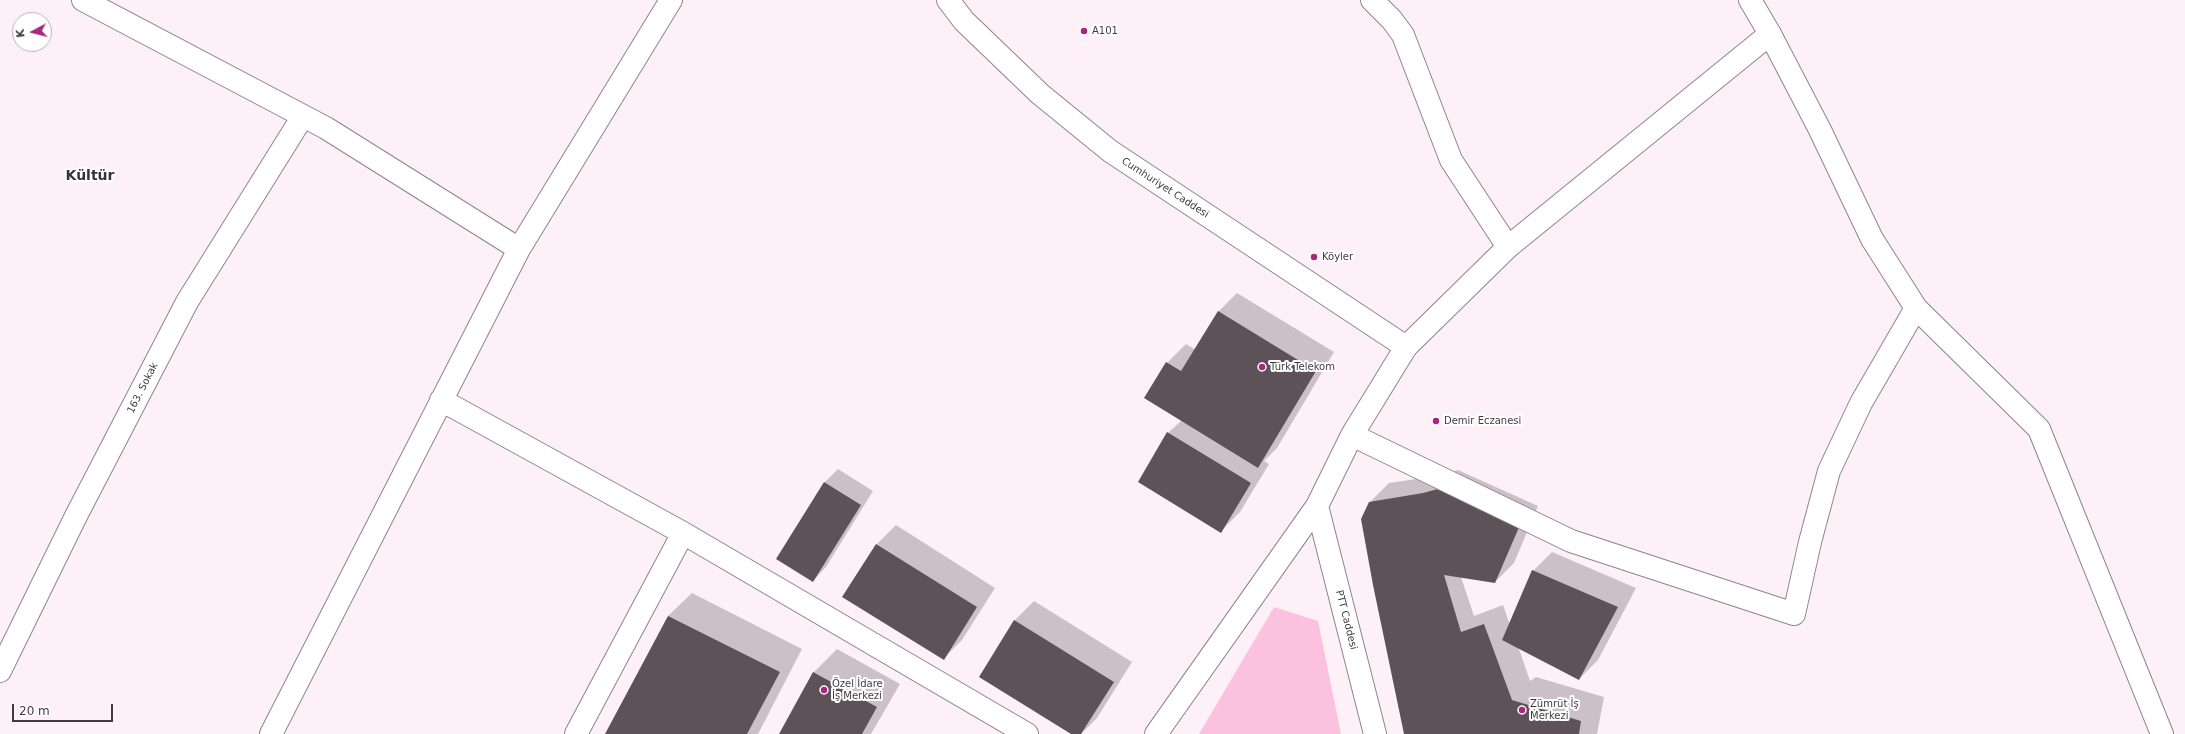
<!DOCTYPE html>
<html>
<head>
<meta charset="utf-8">
<style>
  body { margin:0 }
  #map { position:relative; width:2185px; height:734px; overflow:hidden; background:#fdf1f7; font-family:"DejaVu Sans",sans-serif }
  canvas { display:block }
  .north { position:absolute; left:12px; top:12px; width:40px; height:40px; box-sizing:border-box; background:#fff; border:1px solid #b3b1b2; border-radius:50%; rotate:263deg; font-size:11px; font-weight:700; line-height:16px; text-align:center; color:#403b3e }
  .north::after { content:''; display:block; margin:auto; width:14px; height:18px; background:#a6287a; clip-path:polygon(50% 0,100% 100%,50% 72%,0 100%) }
  .scale { position:absolute; left:12px; top:704px; width:101px; height:18px; box-sizing:border-box; border:2px solid #403b3e; border-top:0; padding-left:5px; font-size:12px; line-height:14px; white-space:nowrap; color:#403b3e; -webkit-text-stroke:3px #fff; paint-order:stroke }
</style>
</head>
<body>
<div id="map">
<canvas width="2185" height="734"></canvas>
<div class="north">K</div>
<div class="scale">20 m</div>
</div>
<script>
const context = document.querySelector('canvas').getContext('2d');
context.lineJoin = 'round';
function paint(path, color) { context.fillStyle = color; context.fill(path, 'evenodd'); }
const toPath = rows => new Path2D(rows.map(r => 'M' + r).join(''));
function strokePath(path, color, width, dash) { context.strokeStyle = color; context.lineWidth = width; context.lineCap = dash ? 'butt' : 'round'; context.setLineDash(dash || []); context.stroke(path); }
function write(font, color, halo, rows, align = 'center') {
  context.font = font + ' "DejaVu Sans",sans-serif'; context.lineWidth = 4; context.setLineDash([]); context.textBaseline = 'middle'; context.strokeStyle = halo; context.fillStyle = color; for (const [text, x, y, turn = 0] of rows) {
    context.save(); context.translate(x, y); context.rotate((+turn || 0) * Math.PI / 180); context.textAlign = isNaN(turn) ? turn : align; if (halo) context.strokeText(text, 0, 0); context.fillText(text, 0, 0); context.restore();
  }
}
paint(toPath([
  [1274,607,1318,621,1341,734,1199,734]
]), '#fdc1e0');
paint(toPath([
  [1237,293,1334,352,1277,448,1264,461,1269,464,1240,512,1221,531,1168,433,1182,420,1167,363,1186,344,1196,350,1218,312],
  [838,469,873,491,826,567,813,581,777,559,825,482],
  [1458,470,1538,506,1514,563,1495,582,1461,577,1474,616,1503,605,1510,625,1533,571,1552,552,1636,588,1598,660,1579,679,1518,646,1530,681,1536,677,1604,697,1597,734,1405,734,1370,502,1389,483,1443,475],
  [896,525,995,588,962,640,943,659,844,597,877,544],
  [692,593,802,649,758,734,606,734,668,616],
  [1034,601,1132,662,1097,718,1081,734,1073,734,980,676,1015,620],
  [837,649,900,684,871,734,780,734,814,672]
]), '#0003');
paint(toPath([
  [1218,311,1316,371,1258,468,1144,398,1166,362,1181,371],
  [1167,432,1251,483,1221,533,1138,482],
  [824,482,861,505,813,582,776,559],
  [1438,489,1520,525,1495,583,1444,575,1461,632,1484,624,1512,700,1581,721,1579,734,1404,734,1373,585,1361,519,1369,502,1423,493],
  [876,544,977,607,944,660,842,597],
  [1532,570,1618,607,1579,680,1502,640],
  [668,616,780,672,747,734,605,734],
  [1014,620,1114,682,1081,734,1071,734,979,677],
  [813,672,877,707,862,734,779,734]
]), '#5c5257');
const street = toPath([
  [83,0,326,128,519,249],
  [1372,0,1392,20,1403,35,1451,160,1508,247],
  [1770,34,1820,130,1872,239,1916,308,2039,429,2162,734],
  [441,400,683,533,1027,734],
  [1352,435,1571,541,1794,614,1810,542,1829,471,1861,403,1916,308],
  [1317,506,1375,734],
  [0,671,76,516,187,302,303,116],
  [271,734,519,249,671,0],
  [576,734,683,533],
  [1156,734,1317,506,1352,435,1406,347]
]);
const secondary = toPath([
  [948,0,964,21,1040,94,1110,151,1406,347,1508,247,1770,34,1750,0]
]);
strokePath(street, '#8f848a', 24);
strokePath(secondary, '#8f848a', 24);
strokePath(street, '#fff', 22);
strokePath(secondary, '#fff', 22);
for (const [x, y, r, color] of [
  [1084,31,4,"#a6287a"],
  [1314,257,4,"#a6287a"],
  [1262,367,4,"#a6287a"],
  [1436,421,4,"#a6287a"],
  [824,690,4,"#a6287a"],
  [1522,710,4,"#a6287a"]
]) { const dot = new Path2D(); dot.arc(x, y, r, 0, 2 * Math.PI); context.fillStyle = color; context.fill(dot); strokePath(dot, '#fff', 1.5); }
write('10px', '#403b3e', '#fff', [
  ["A101",1092,31],
  ["Köyler",1322,257],
  ["Türk Telekom",1270,367],
  ["Demir Eczanesi",1444,421],
  ["Özel İdare",832,684],
  ["İş Merkezi",832,696],
  ["Zümrüt İş",1530,704],
  ["Merkezi",1530,716]
], 'left');
write('10px', '#403b3e', '#fff', [
  ["Cumhuriyet Caddesi",1165,188,33],
  ["163. Sokak",143,388,-63],
  ["PTT Caddesi",1346,620,76]
]);
write('bold 14px', '#3a3035', '#fff', [
  ["Kültür",90,176]
]);
</script>
</body>
</html>
